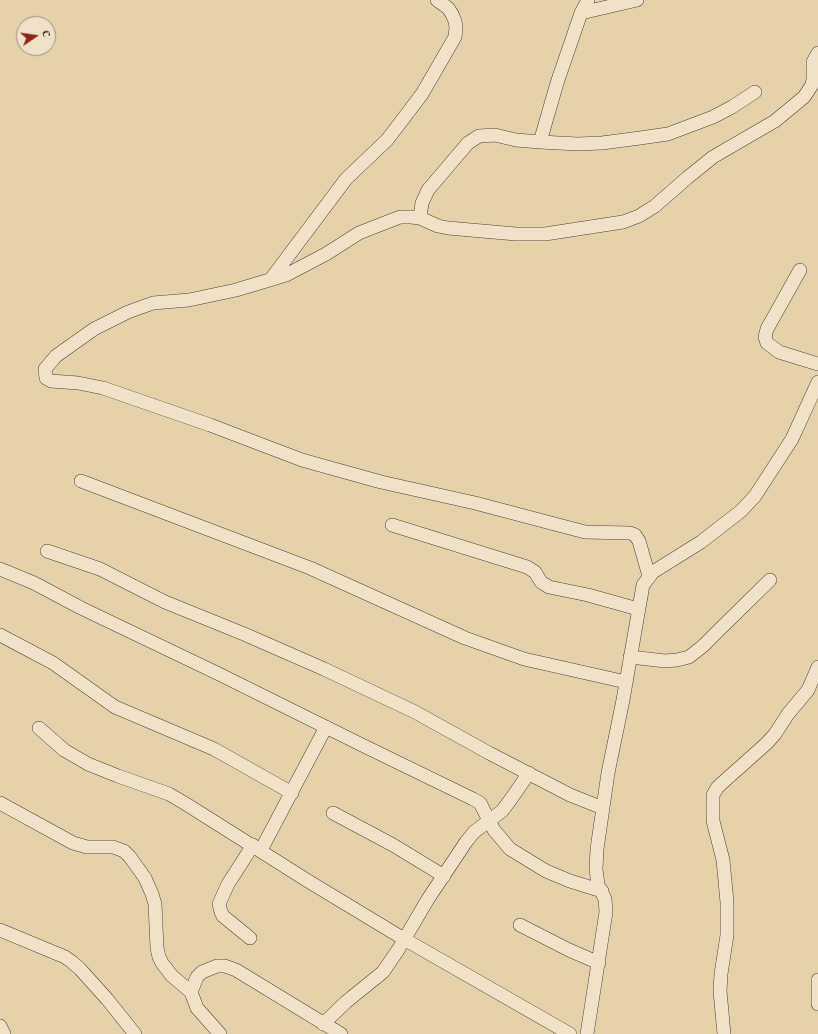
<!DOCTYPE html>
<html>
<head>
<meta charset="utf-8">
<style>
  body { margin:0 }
  #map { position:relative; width:818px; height:1034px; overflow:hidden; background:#e6d2aa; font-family:"Gentium Book Plus",serif }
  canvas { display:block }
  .north { position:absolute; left:16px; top:16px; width:40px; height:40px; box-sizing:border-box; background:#efe2c8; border:1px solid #9e907e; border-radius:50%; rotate:77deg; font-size:11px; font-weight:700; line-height:16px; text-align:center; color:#24150e }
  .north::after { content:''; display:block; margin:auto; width:14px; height:18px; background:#8f2418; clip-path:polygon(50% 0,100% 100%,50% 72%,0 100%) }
</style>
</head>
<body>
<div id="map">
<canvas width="818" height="1034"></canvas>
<div class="north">С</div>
</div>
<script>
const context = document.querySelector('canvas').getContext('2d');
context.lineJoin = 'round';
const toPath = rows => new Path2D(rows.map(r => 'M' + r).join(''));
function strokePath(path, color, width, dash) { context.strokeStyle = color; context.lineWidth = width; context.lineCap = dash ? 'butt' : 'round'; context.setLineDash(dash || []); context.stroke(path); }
const minor = toPath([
  [581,13,637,0],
  [540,142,557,83,581,13,588,0],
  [420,218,422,203,428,190,468,143,479,136,495,135,516,140,540,142,578,144,602,143,640,138,668,134,713,117,732,107,755,92],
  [800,270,767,329,765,337,767,343,779,352,818,364],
  [271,279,346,179,387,140,422,94,455,37,456,28,455,21,452,14,448,8,437,0],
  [81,481,310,568,465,638,524,659,626,682],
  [392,525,527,567,535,572,541,582,549,587,588,595,638,609],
  [47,551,100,569,165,602,244,634,324,669,415,712,489,753,570,795,603,808],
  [0,569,34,583,81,608,219,674,362,745,473,799,480,803,494,830,510,849,546,871,570,881,602,891],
  [649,576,639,541,635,535,630,533,585,532,475,503,381,482,302,460,210,425,103,388,78,383,51,381,46,378,45,369,56,356,94,329,128,312,153,303,189,300,236,290,286,275,326,254,359,233,400,217,411,217,420,218,438,226,448,228,516,234,545,234,623,222,639,216,655,206,687,178,713,157,775,121,804,97,812,85,813,79,813,62,818,53],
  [0,635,53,663,115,707,214,749,292,793],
  [630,657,665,661,677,660,689,657,703,646,720,629,770,580],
  [39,728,64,750,88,764,118,776,169,794,186,804,308,881,404,939,570,1034],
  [0,803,73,843,87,847,113,847,124,851,130,857,145,878,152,894,155,904,157,948,159,957,162,963,172,976,191,992],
  [333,813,393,845,444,876],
  [261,850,326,727],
  [520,925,569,950,599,963],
  [0,930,65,957,72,962,80,969,107,999,135,1034],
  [250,938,223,916,221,912,219,904,228,884,253,845],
  [818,980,818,1004],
  [323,1024,346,1002,383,972,398,950,428,899,466,842,474,832,502,811,511,799,529,773],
  [0,1026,4,1034],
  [220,1034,197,1008,191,992,197,977,202,972,217,966,225,966,236,970,341,1034],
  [587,1034,606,912,605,899,598,885,596,869,597,849,608,773,623,700,643,585,653,572,701,542,741,511,755,496,792,439,818,382],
  [724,1034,720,991,721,974,727,935,727,902,723,860,713,821,713,795,717,788,721,784,767,743,775,734,788,714,808,690,818,667]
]);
strokePath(minor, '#544435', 14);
strokePath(minor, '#efe2c8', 13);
</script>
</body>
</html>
